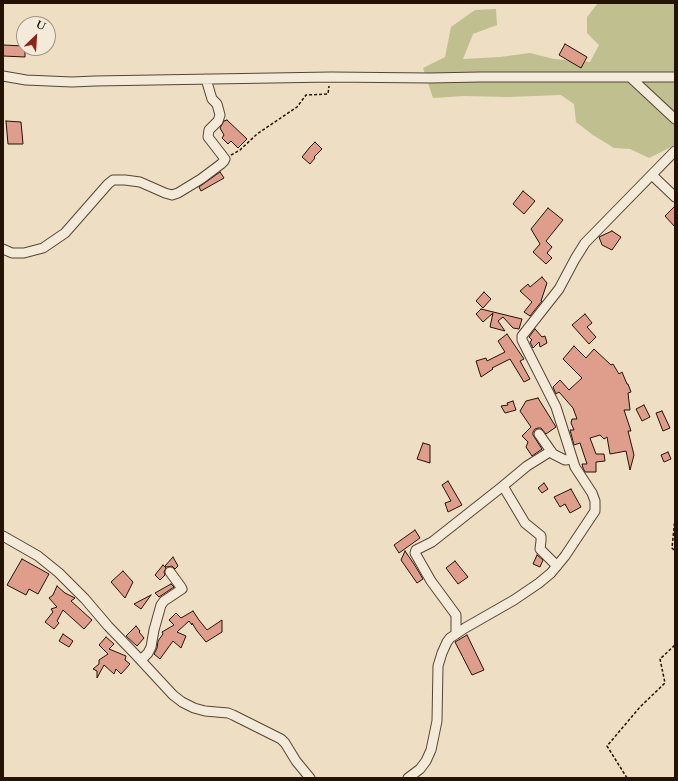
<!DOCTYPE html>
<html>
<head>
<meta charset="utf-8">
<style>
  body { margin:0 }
  #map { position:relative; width:678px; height:781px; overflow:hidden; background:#eddec4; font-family:Cardo,serif }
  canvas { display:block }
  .frame { position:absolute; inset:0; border:4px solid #251203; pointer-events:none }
  .north { position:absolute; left:16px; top:16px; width:40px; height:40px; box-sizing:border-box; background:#f3ead9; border:1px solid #a19483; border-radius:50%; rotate:25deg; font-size:11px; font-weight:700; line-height:16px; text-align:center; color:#251203 }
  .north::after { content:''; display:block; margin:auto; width:14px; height:18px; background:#8f2418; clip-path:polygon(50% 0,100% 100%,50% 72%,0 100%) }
</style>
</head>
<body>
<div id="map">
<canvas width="678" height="781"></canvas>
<div class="frame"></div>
<div class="north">U</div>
</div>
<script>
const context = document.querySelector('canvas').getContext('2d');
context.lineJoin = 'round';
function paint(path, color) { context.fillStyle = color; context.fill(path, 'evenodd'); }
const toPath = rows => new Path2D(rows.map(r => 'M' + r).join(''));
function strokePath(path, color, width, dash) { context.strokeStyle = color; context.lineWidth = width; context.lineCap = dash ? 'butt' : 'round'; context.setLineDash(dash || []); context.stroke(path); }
paint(toPath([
  [598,3,675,3,675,145,649,158,630,149,614,148,593,135,576,122,574,104,561,95,508,97,464,96,433,98,423,68,445,57,451,27,475,10,496,9,497,25,473,34,463,59,500,57,530,53,554,59,590,62,599,45,587,33,587,17]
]), '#c0bf8f');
const building = toPath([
  [565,44,587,57,581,68,559,55,565,44],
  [3,45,24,46,24,48,25,48,25,57,3,56,3,45],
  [227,120,247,139,238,148,231,141,228,144,222,138,224,135,220,128,224,121,227,120],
  [6,121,21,122,23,144,8,144,6,121],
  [315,142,322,149,314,157,315,158,310,164,302,157,310,147,315,142],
  [220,172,224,178,201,191,199,187,220,172],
  [523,191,535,201,524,214,513,204,523,191],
  [675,206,675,227,665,216,675,206],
  [548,208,563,220,546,241,552,247,547,253,552,258,546,264,533,252,540,244,531,229,548,208],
  [612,231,621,237,612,250,602,245,599,237,612,231],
  [542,277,547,283,541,301,542,301,530,316,524,312,532,302,520,291,528,284,530,287,542,277],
  [484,292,491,299,483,308,476,301,484,292],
  [481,309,522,319,519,329,513,328,503,317,498,321,505,331,490,327,493,313,483,322,476,314,481,309],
  [585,314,592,323,587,327,596,337,589,344,572,325,585,314],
  [535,329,542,337,545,336,547,343,540,347,539,342,533,348,530,342,532,340,529,337,535,329],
  [507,334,524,359,520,361,530,379,524,382,510,359,492,368,493,369,481,377,476,361,486,358,487,361,505,352,498,341,507,334],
  [574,346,586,358,594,349,611,365,613,364,619,374,622,372,627,384,628,384,631,392,628,393,630,410,624,410,631,431,628,431,634,455,630,470,626,451,610,454,607,437,604,439,600,435,590,438,596,454,604,454,605,461,596,462,596,472,585,472,583,468,582,464,587,464,580,443,574,445,570,430,574,430,571,423,572,419,577,419,573,408,559,392,556,394,553,387,560,380,569,390,582,378,563,359,574,346],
  [538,398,556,427,546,434,541,428,538,428,535,429,533,432,533,435,542,449,532,456,526,447,528,442,522,436,531,427,520,411,526,401,538,398],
  [513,401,516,410,505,413,501,406,508,405,507,403,513,401],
  [644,405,650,417,642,421,636,409,644,405],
  [662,411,670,428,663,431,656,413,662,411],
  [423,443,430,445,430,463,417,459,423,443],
  [668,452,671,459,664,462,661,455,668,452],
  [448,481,462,505,448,512,445,503,451,501,442,485,448,481],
  [544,483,548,489,542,493,538,488,544,483],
  [571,489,581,507,570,513,565,504,560,507,554,497,571,489],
  [415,530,420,538,399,553,394,545,415,530],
  [405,551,414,564,423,579,417,583,401,560,405,551],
  [537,555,543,560,540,567,533,564,537,555],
  [173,557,178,566,175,569,172,566,167,567,165,566,173,557],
  [22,559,49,574,38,594,29,589,26,595,7,585,22,559],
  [455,561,468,577,458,584,446,568,455,561],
  [163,565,166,568,164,572,165,575,160,580,155,575,163,565],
  [123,571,133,582,125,598,111,582,123,571],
  [171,584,174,587,159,597,155,593,171,584],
  [57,586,65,593,75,598,71,601,92,620,84,629,63,610,57,621,59,623,54,629,45,622,53,612,51,609,57,607,49,598,53,595,57,586],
  [151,595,141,609,134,604,151,595],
  [193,611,199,620,207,630,222,620,222,632,206,642,197,631,192,623,192,625,189,621,177,632,186,636,181,648,173,641,160,659,154,654,157,648,158,641,163,634,162,632,174,625,169,620,176,613,181,618,193,611],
  [136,626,140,631,139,632,144,638,137,646,126,636,136,626],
  [63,634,73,641,69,647,59,641,63,634],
  [467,635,484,670,472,675,455,642,467,635],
  [106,637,114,644,109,649,126,656,125,660,130,664,121,674,116,669,114,674,104,665,97,678,97,671,93,669,99,664,99,660,108,654,99,645,106,637]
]);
paint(building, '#df9d8b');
strokePath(building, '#251203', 1);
const minor = toPath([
  [3,76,26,80,72,82,95,81,331,77,430,78,480,77,675,77],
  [630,77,675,119],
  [652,175,675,197],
  [3,249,12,253,24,253,43,248,65,233,108,184,113,180,125,180,140,182,165,193,172,195,178,193,201,179,221,164,224,161,225,159,208,137,209,130,218,121,220,115,217,104,212,99,206,79],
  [539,434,553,454,565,460,572,459],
  [551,451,527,466,503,486,525,523,541,536,541,541,540,549,557,566],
  [3,536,38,556,59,573,85,599,108,626,135,654,173,695,182,702,194,708,205,711,228,713,233,715,281,739,285,743,296,761,310,778],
  [456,634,456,615,431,581,415,553,416,550,432,542,503,486],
  [141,660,148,653,151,647,154,630,161,605,164,601,182,589,181,587,170,572],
  [408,778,420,769,426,761,431,750,437,721,438,666,442,653,447,642,450,638,465,628,514,600,539,583,551,573,565,556,595,511,595,501,592,493,575,467,556,407,522,340,522,336,559,289,575,259,585,243,675,151]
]);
strokePath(minor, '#574533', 11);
strokePath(toPath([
  [231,155,240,150,257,134,297,107,306,95,328,94,329,86],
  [675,518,672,548,675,551],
  [627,778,607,746,640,707,665,683,660,659,675,645]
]), '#251203', 1.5, [3, 2]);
strokePath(minor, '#f3ead9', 9);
</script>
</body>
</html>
